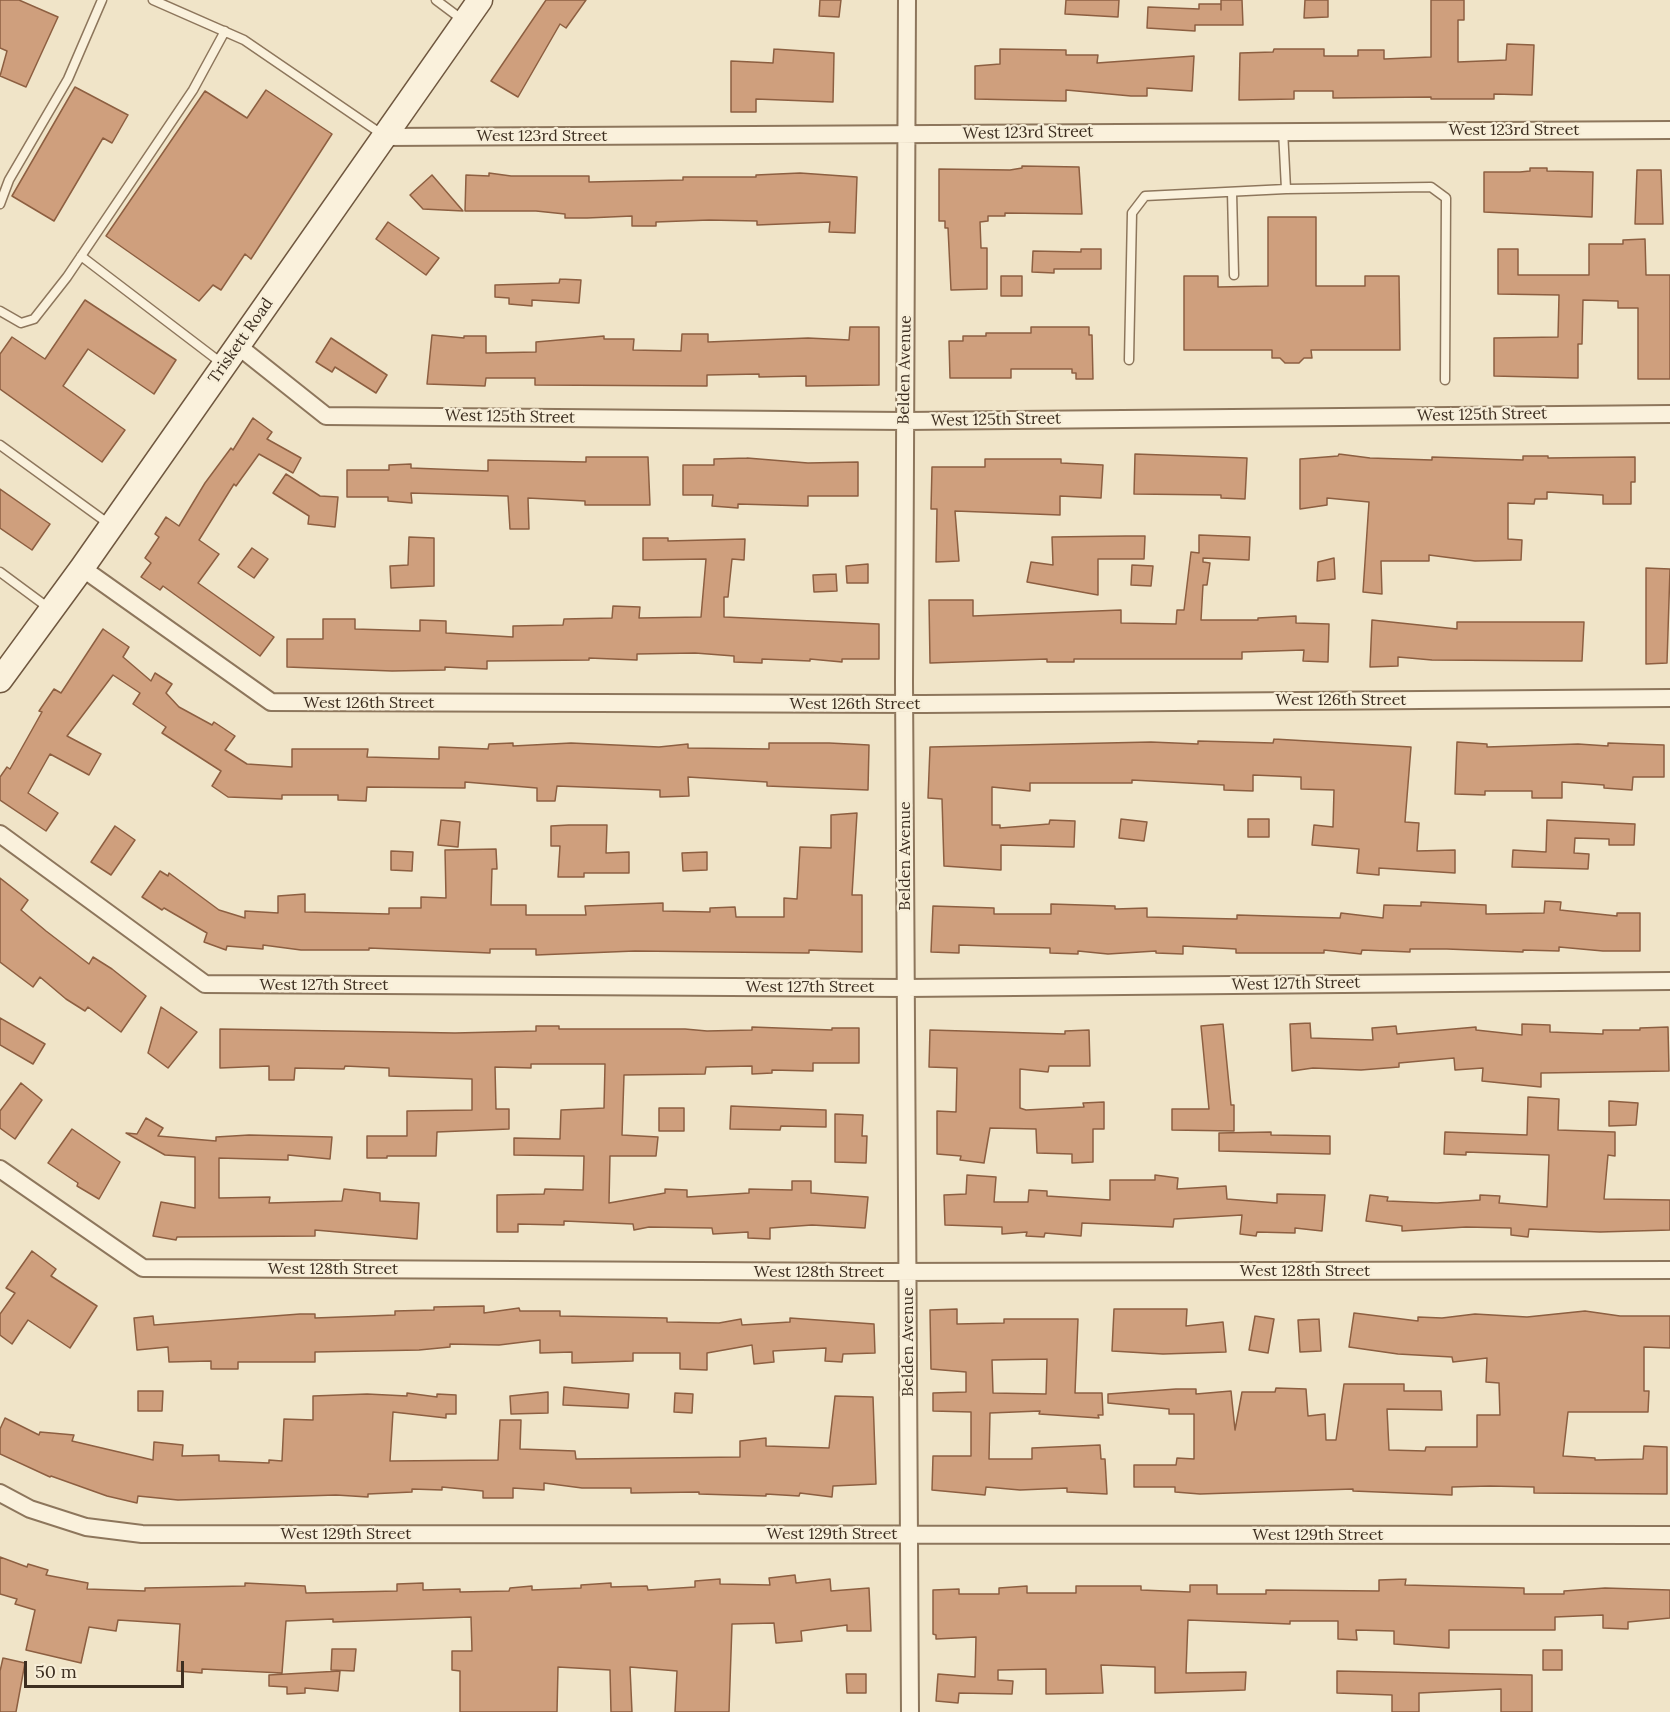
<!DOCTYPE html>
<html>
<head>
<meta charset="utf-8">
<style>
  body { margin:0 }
  #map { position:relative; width:1670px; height:1712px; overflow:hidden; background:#f0e4c8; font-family:Lora,serif }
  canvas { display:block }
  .scale { position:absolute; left:24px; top:1661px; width:160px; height:27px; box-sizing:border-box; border:3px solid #3d2e20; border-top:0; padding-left:8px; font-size:18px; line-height:21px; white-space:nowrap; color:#3d2e20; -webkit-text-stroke:4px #f7eed8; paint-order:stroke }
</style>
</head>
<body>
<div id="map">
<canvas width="1670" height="1712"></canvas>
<div class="scale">50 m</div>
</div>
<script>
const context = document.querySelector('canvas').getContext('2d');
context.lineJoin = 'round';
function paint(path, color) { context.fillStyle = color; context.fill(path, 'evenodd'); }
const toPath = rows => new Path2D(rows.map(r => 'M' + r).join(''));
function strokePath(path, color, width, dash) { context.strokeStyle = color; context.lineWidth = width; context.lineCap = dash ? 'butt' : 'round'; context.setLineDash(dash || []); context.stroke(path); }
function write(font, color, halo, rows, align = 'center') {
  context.font = font + ' Lora,serif'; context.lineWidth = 4.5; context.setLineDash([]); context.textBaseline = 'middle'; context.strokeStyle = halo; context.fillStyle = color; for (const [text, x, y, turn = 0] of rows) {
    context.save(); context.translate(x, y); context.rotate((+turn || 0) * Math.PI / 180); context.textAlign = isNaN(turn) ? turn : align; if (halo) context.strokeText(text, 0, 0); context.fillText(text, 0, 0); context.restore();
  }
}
const building = toPath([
  [0,0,19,0,58,17,26,87,0,76,7,51,0,48,0,0],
  [546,0,586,0,566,28,560,24,518,97,491,81,546,0],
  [820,0,841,0,839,17,819,16,820,0],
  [1066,0,1119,0,1118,17,1065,14,1066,0],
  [1221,0,1242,0,1243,25,1195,25,1195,31,1147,28,1148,7,1199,9,1199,4,1221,4,1221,10,1221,0],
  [1305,0,1328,0,1328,17,1304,18,1305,0],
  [1431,0,1464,0,1464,20,1458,20,1458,62,1506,60,1507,44,1534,45,1532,95,1494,94,1494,99,1431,99,1431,97,1333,98,1333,91,1294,91,1294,99,1239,100,1240,53,1273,52,1274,49,1324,49,1324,56,1358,56,1358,50,1384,50,1384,59,1431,57,1431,0],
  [774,49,834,53,833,102,756,99,756,112,731,112,731,61,773,63,774,49],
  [1000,49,1066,50,1066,55,1098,55,1097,63,1194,56,1192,91,1147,88,1147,96,1131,96,1066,90,1066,101,975,99,975,66,1000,64,1000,49],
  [75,87,128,115,112,143,103,138,54,221,12,196,75,87],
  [266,90,332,134,251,259,245,254,221,290,213,285,199,301,106,236,205,91,247,118,266,90],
  [1022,166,1079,167,1082,214,1005,213,1005,216,988,216,988,221,980,222,981,248,987,248,987,289,951,290,948,228,945,228,945,221,939,221,939,169,1010,170,1022,168,1022,166],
  [1530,168,1547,168,1547,171,1593,172,1592,217,1484,212,1484,172,1520,172,1530,171,1530,168],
  [1637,170,1661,170,1663,224,1635,224,1637,170],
  [489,173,511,176,589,176,589,182,683,180,683,177,756,177,756,175,800,173,857,177,855,233,829,232,830,222,757,225,757,221,709,220,656,222,656,226,632,226,632,216,587,218,565,218,565,214,536,211,465,211,466,175,489,176,489,173],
  [432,175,463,211,423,209,410,195,432,175],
  [1268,217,1316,217,1316,286,1365,286,1365,276,1399,276,1400,350,1311,350,1312,358,1304,358,1299,363,1285,363,1280,358,1272,358,1272,350,1184,350,1184,276,1218,276,1218,287,1268,286,1268,217],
  [388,222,439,258,426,275,376,239,388,222],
  [1645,239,1646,275,1670,275,1670,379,1638,379,1638,308,1618,308,1618,301,1583,300,1582,344,1578,344,1578,378,1494,376,1494,338,1558,337,1559,295,1498,294,1498,249,1518,249,1518,275,1589,275,1589,244,1623,244,1623,240,1645,239],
  [1081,249,1101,249,1101,269,1054,269,1054,273,1032,272,1033,251,1081,252,1081,249],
  [1001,276,1022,276,1022,296,1001,296,1001,276],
  [560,279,581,280,579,303,532,300,532,306,509,304,509,298,495,297,495,285,559,283,560,279],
  [85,300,176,360,154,394,88,349,63,386,125,430,102,462,0,389,0,354,12,337,45,359,85,300],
  [850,327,879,327,879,385,806,386,806,376,759,377,759,374,707,375,707,386,535,385,535,378,486,378,485,386,427,384,432,335,464,338,464,336,486,336,486,353,536,352,536,342,604,336,604,339,634,339,633,350,681,351,682,334,708,334,708,342,808,338,849,340,850,327],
  [1031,327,1089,327,1089,335,1092,335,1093,379,1076,379,1076,373,1072,373,1072,369,1011,369,1011,378,950,378,949,341,963,341,963,336,986,336,986,333,1031,333,1031,327],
  [331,338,387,375,376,393,335,367,332,372,316,362,331,338],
  [253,418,272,432,267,439,301,458,293,473,259,454,236,486,234,484,199,540,219,554,198,583,274,637,260,656,163,586,160,590,141,577,151,563,145,558,159,537,155,534,166,517,179,526,205,483,231,448,233,450,253,418],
  [1135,454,1247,458,1245,499,1221,498,1221,495,1134,494,1135,454],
  [1339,454,1370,458,1432,460,1432,457,1523,460,1523,456,1548,456,1548,458,1635,457,1635,482,1631,482,1631,504,1603,504,1603,495,1547,492,1547,499,1535,499,1534,504,1508,503,1508,539,1522,540,1521,560,1475,561,1429,555,1429,561,1381,561,1382,594,1363,592,1369,502,1327,498,1327,505,1300,509,1300,459,1338,456,1339,454],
  [586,457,648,457,650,505,585,505,585,501,528,498,529,529,510,529,508,496,411,493,412,503,388,501,388,497,347,497,347,470,389,470,389,465,411,464,411,468,488,471,488,460,586,462,586,457],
  [747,458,808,463,858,462,858,496,808,496,808,506,738,504,738,508,712,506,713,495,683,495,683,465,714,465,714,459,747,458],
  [985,459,1061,459,1061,463,1103,465,1101,498,1060,496,1060,515,955,511,959,561,936,562,937,509,931,509,932,467,985,467,985,459],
  [286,474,320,496,338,497,335,527,308,524,309,516,273,493,286,474],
  [0,489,50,524,32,550,0,528,0,489],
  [1199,535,1250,537,1249,560,1203,558,1203,562,1210,563,1207,585,1203,585,1201,620,1258,620,1258,618,1296,616,1296,623,1329,624,1328,662,1303,661,1304,650,1242,652,1242,659,1074,659,1074,662,1047,662,1047,659,930,663,929,600,973,600,973,616,1121,610,1121,623,1176,624,1177,610,1184,610,1191,552,1199,553,1199,535],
  [1126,536,1145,536,1144,559,1098,559,1098,595,1027,582,1031,562,1053,565,1052,537,1126,536],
  [409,537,434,538,434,586,391,588,390,566,408,565,409,537],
  [643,538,668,538,668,541,745,539,744,560,732,559,728,597,724,597,724,617,879,624,879,659,842,659,842,662,810,659,810,661,762,659,762,663,734,662,734,656,695,653,637,654,637,660,589,658,589,660,487,661,487,669,445,667,445,670,392,671,287,667,287,639,323,639,323,619,355,619,355,629,420,631,420,620,446,621,446,633,513,637,513,626,563,625,564,619,612,618,613,606,640,607,639,618,701,617,706,559,643,560,643,538],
  [252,548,268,559,254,578,238,567,252,548],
  [1334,558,1335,579,1317,581,1318,562,1334,558],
  [868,564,868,583,847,583,846,566,868,564],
  [1132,565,1153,566,1151,586,1131,585,1132,565],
  [1646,568,1670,569,1667,663,1646,664,1646,568],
  [836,574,837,591,814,592,813,575,836,574],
  [1372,620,1457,629,1457,622,1584,622,1582,661,1432,660,1398,657,1398,666,1370,667,1372,620],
  [103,629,129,647,123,657,151,681,155,673,172,684,166,693,179,707,212,725,214,722,235,736,225,750,247,764,292,767,292,749,368,749,367,757,439,759,439,747,488,749,489,744,513,743,513,746,571,743,659,747,688,744,688,748,769,749,769,743,829,743,869,745,868,790,767,786,767,782,688,777,689,796,660,797,660,790,557,786,555,801,537,801,537,788,465,782,465,788,367,787,366,801,338,800,338,795,282,795,282,799,228,797,212,786,221,771,162,733,166,727,133,704,140,693,113,675,67,736,101,754,89,775,50,754,28,793,58,813,46,831,0,800,0,777,7,767,10,769,42,712,39,711,54,689,61,693,103,629],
  [1274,739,1411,747,1405,822,1419,823,1417,851,1455,850,1455,873,1379,868,1379,875,1357,873,1359,849,1312,845,1314,825,1333,827,1334,790,1301,789,1301,777,1253,775,1253,791,1224,790,1224,785,1132,780,1132,783,1030,783,1030,791,992,787,992,825,1000,825,1000,828,1049,824,1050,820,1075,821,1074,847,1001,845,1001,870,944,866,942,799,928,798,930,747,1151,742,1198,744,1198,741,1273,743,1274,739],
  [1457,742,1487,744,1487,747,1578,744,1608,746,1608,743,1664,745,1664,777,1633,777,1632,790,1604,788,1604,785,1562,782,1562,798,1532,798,1532,791,1485,791,1485,795,1455,794,1457,742],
  [857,813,852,895,862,895,862,952,809,950,809,953,635,951,536,955,536,949,490,949,490,953,369,948,369,950,301,950,263,945,263,949,227,946,226,950,204,942,207,933,164,908,162,910,142,897,160,871,168,876,169,873,219,910,245,918,245,911,278,913,278,896,305,894,305,912,389,914,389,908,421,908,421,897,446,898,445,850,496,849,497,869,492,869,491,905,526,905,526,915,586,915,585,906,663,903,663,911,710,912,710,908,735,907,736,917,784,917,784,898,797,899,800,847,831,848,831,815,857,813],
  [1121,819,1147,822,1144,841,1119,838,1121,819],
  [1248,819,1269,819,1269,837,1248,837,1248,819],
  [441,820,460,822,458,847,438,845,441,820],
  [1547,820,1635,824,1634,845,1609,845,1609,839,1575,838,1574,853,1589,854,1588,869,1512,867,1513,850,1546,852,1547,820],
  [569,825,607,825,606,853,629,852,629,873,584,873,584,877,558,877,560,846,551,846,551,826,569,825],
  [115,826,135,840,111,875,91,862,115,826],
  [391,851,413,852,412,871,391,870,391,851],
  [707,852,707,870,683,871,682,853,707,852],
  [0,878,28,900,21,910,46,931,89,964,93,957,112,969,146,996,121,1032,88,1007,85,1011,66,999,40,977,33,987,0,962,0,878],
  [1545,901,1561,902,1560,910,1617,916,1617,913,1640,913,1640,951,1603,951,1559,947,1559,951,1523,950,1523,952,1447,949,1410,949,1410,952,1362,950,1361,954,1324,950,1324,953,1236,953,1236,949,1183,946,1183,954,1156,953,1156,951,1108,954,1078,951,1078,954,1050,953,1050,948,959,945,959,953,931,952,933,906,994,908,994,914,1051,914,1051,904,1115,906,1115,909,1147,908,1147,917,1237,919,1237,915,1340,918,1341,913,1383,918,1384,905,1421,906,1421,902,1486,905,1486,914,1544,913,1545,901],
  [161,1007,197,1032,168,1068,148,1053,161,1007],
  [0,1018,45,1044,33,1064,0,1045,0,1018],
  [1310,1023,1311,1038,1373,1040,1372,1028,1396,1026,1397,1034,1476,1027,1476,1030,1522,1035,1522,1024,1550,1025,1550,1032,1603,1034,1603,1030,1640,1030,1640,1028,1668,1027,1669,1071,1541,1073,1541,1087,1482,1081,1483,1068,1455,1070,1454,1058,1399,1063,1399,1067,1361,1070,1313,1068,1292,1071,1290,1024,1310,1023],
  [1223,1024,1231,1105,1234,1105,1234,1131,1172,1130,1172,1109,1209,1109,1201,1026,1223,1024],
  [536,1026,559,1026,559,1029,685,1029,707,1031,752,1030,752,1027,832,1030,832,1028,859,1028,859,1063,813,1063,813,1071,772,1070,772,1073,752,1074,752,1066,706,1067,705,1074,624,1075,622,1135,658,1137,656,1156,610,1156,609,1203,665,1193,665,1189,687,1190,687,1197,749,1193,749,1189,792,1190,792,1181,811,1181,811,1193,868,1197,865,1228,812,1225,770,1228,770,1239,748,1238,748,1232,713,1234,712,1228,649,1227,634,1230,633,1224,564,1221,564,1225,518,1224,518,1232,497,1232,497,1195,544,1194,545,1189,583,1190,584,1156,514,1155,514,1138,560,1139,561,1110,604,1108,605,1064,531,1064,531,1068,495,1067,496,1109,509,1109,509,1129,437,1132,436,1156,387,1156,387,1158,367,1158,367,1136,407,1136,407,1111,472,1110,472,1079,389,1076,389,1068,345,1066,344,1069,295,1068,294,1080,269,1080,269,1066,220,1068,220,1029,455,1033,536,1031,536,1026],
  [930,1030,1065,1034,1065,1031,1089,1030,1090,1066,1049,1066,1048,1072,1020,1069,1020,1108,1026,1110,1084,1107,1083,1103,1104,1102,1104,1129,1093,1129,1093,1162,1072,1163,1072,1154,1037,1153,1036,1129,990,1128,984,1163,960,1160,961,1156,937,1154,937,1111,956,1112,957,1068,929,1067,930,1030],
  [21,1083,42,1100,15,1139,0,1128,0,1111,21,1083],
  [1528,1097,1559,1099,1558,1130,1615,1132,1615,1156,1608,1155,1604,1199,1670,1200,1670,1230,1600,1232,1529,1229,1528,1237,1511,1235,1511,1228,1466,1227,1402,1231,1402,1226,1366,1221,1370,1195,1388,1197,1387,1201,1437,1203,1480,1200,1480,1195,1500,1196,1499,1203,1547,1207,1549,1155,1466,1152,1466,1155,1444,1154,1445,1132,1527,1135,1528,1097],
  [1609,1101,1638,1103,1636,1125,1609,1126,1609,1101],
  [731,1106,826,1110,826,1127,781,1126,780,1130,730,1129,731,1106],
  [659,1108,684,1108,684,1131,659,1131,659,1108],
  [835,1114,863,1115,862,1136,867,1136,866,1163,835,1162,835,1114],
  [146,1118,163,1128,158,1136,216,1141,216,1137,249,1135,332,1137,330,1159,288,1155,288,1160,219,1158,219,1198,270,1197,269,1203,342,1201,344,1189,380,1193,380,1201,419,1203,417,1239,315,1230,315,1236,177,1237,176,1240,153,1236,161,1202,195,1208,195,1157,165,1155,126,1133,137,1134,146,1118],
  [72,1129,120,1162,99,1199,77,1186,78,1183,48,1163,72,1129],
  [1271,1132,1271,1135,1330,1136,1330,1154,1219,1151,1219,1133,1271,1132],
  [967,1175,996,1177,994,1202,1028,1202,1029,1190,1047,1191,1047,1196,1110,1200,1110,1180,1155,1180,1155,1175,1178,1178,1177,1189,1226,1186,1227,1199,1277,1203,1277,1194,1325,1195,1322,1231,1295,1228,1295,1233,1257,1232,1256,1236,1240,1234,1242,1215,1174,1219,1173,1227,1082,1223,1081,1236,1045,1233,1044,1237,1026,1236,1027,1232,1002,1234,1002,1227,945,1225,944,1195,966,1194,967,1175],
  [32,1251,56,1269,51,1276,97,1306,70,1348,28,1320,12,1344,0,1335,0,1314,15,1293,6,1288,32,1251],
  [484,1306,484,1313,519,1308,520,1311,560,1311,560,1316,667,1318,667,1322,719,1323,741,1319,742,1325,790,1322,790,1318,874,1324,875,1353,843,1354,842,1362,825,1361,826,1348,773,1351,774,1362,754,1364,752,1345,707,1353,707,1370,680,1369,680,1353,633,1353,633,1361,572,1363,572,1352,540,1353,540,1340,499,1345,450,1344,450,1347,419,1350,315,1352,315,1362,238,1362,238,1369,211,1369,211,1361,169,1362,168,1347,137,1350,134,1318,153,1316,154,1325,300,1314,315,1314,315,1318,395,1315,395,1311,434,1310,434,1307,484,1306],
  [957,1309,957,1324,1004,1323,1004,1319,1078,1319,1075,1393,1102,1393,1103,1415,1098,1415,1099,1418,1039,1414,1040,1411,990,1413,989,1459,1032,1459,1032,1448,1100,1445,1101,1459,1105,1459,1107,1494,1067,1492,1067,1488,1020,1490,986,1487,985,1495,932,1490,933,1456,971,1456,971,1412,933,1411,933,1393,966,1392,966,1372,931,1369,930,1310,957,1309],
  [1047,1359,1046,1394,993,1393,992,1360,1047,1359],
  [1114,1309,1187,1309,1186,1326,1223,1322,1226,1352,1163,1354,1112,1351,1114,1309],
  [1585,1311,1620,1316,1670,1316,1670,1348,1644,1347,1644,1391,1649,1391,1648,1412,1568,1412,1563,1456,1595,1458,1595,1460,1643,1459,1644,1446,1667,1447,1667,1494,1534,1493,1534,1487,1490,1486,1452,1487,1452,1495,1353,1491,1353,1489,1200,1494,1175,1492,1175,1487,1134,1487,1134,1465,1176,1465,1177,1458,1194,1459,1194,1414,1169,1414,1169,1409,1108,1403,1108,1394,1176,1389,1196,1389,1196,1394,1231,1391,1235,1430,1242,1392,1275,1392,1276,1388,1306,1389,1308,1416,1325,1414,1326,1440,1336,1440,1344,1384,1404,1384,1404,1391,1441,1391,1442,1410,1387,1409,1389,1450,1425,1451,1426,1447,1477,1447,1477,1415,1500,1415,1499,1383,1486,1382,1487,1358,1453,1362,1452,1357,1398,1354,1349,1347,1354,1313,1418,1321,1418,1317,1442,1318,1475,1314,1527,1317,1585,1311],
  [1255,1316,1274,1319,1268,1353,1249,1350,1255,1316],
  [1319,1319,1321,1351,1300,1352,1298,1320,1319,1319],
  [564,1387,629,1394,628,1408,563,1405,564,1387],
  [138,1391,163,1391,162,1411,138,1411,138,1391],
  [548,1392,548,1413,511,1414,510,1396,548,1392],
  [407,1393,437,1397,437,1394,456,1395,456,1414,446,1414,446,1418,393,1412,390,1461,498,1460,500,1420,521,1420,520,1449,575,1451,576,1459,740,1457,740,1441,766,1438,766,1446,829,1448,835,1396,873,1397,876,1484,833,1486,832,1497,800,1493,799,1496,766,1494,766,1496,699,1494,699,1492,631,1493,631,1488,582,1488,544,1483,544,1490,513,1488,513,1498,483,1498,483,1491,442,1487,442,1490,412,1489,412,1492,368,1494,368,1497,336,1495,178,1500,138,1496,137,1503,107,1496,51,1476,50,1477,0,1454,0,1429,5,1418,39,1435,40,1432,74,1435,72,1441,153,1460,154,1442,183,1445,182,1456,219,1455,219,1461,269,1463,269,1460,282,1461,284,1419,313,1420,313,1396,367,1394,407,1396,407,1393],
  [675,1393,693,1394,692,1413,674,1412,675,1393],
  [0,1557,27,1567,28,1564,48,1570,46,1575,88,1583,87,1589,145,1591,145,1588,245,1586,245,1583,305,1586,306,1593,397,1591,397,1584,423,1583,423,1590,460,1589,460,1592,509,1591,510,1588,532,1586,532,1590,581,1588,581,1585,611,1583,611,1587,647,1586,648,1590,695,1587,695,1581,720,1579,720,1584,770,1585,769,1578,795,1575,796,1583,830,1579,831,1591,869,1588,871,1631,847,1631,847,1625,801,1631,802,1641,776,1643,774,1623,732,1624,729,1712,675,1712,677,1671,630,1667,632,1712,611,1712,610,1670,558,1667,557,1712,460,1712,460,1671,452,1670,452,1651,472,1651,471,1617,333,1622,333,1619,286,1621,282,1673,202,1669,202,1673,177,1671,180,1624,118,1620,116,1631,89,1627,81,1663,26,1650,35,1610,15,1604,17,1599,0,1594,0,1557],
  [1406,1579,1405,1585,1524,1588,1524,1594,1564,1594,1564,1591,1605,1588,1670,1590,1670,1618,1628,1622,1628,1629,1603,1628,1603,1615,1555,1617,1555,1630,1449,1630,1449,1648,1394,1644,1394,1631,1356,1630,1357,1640,1338,1639,1338,1621,1290,1621,1290,1624,1188,1620,1186,1673,1246,1672,1245,1690,1155,1693,1155,1667,1101,1665,1103,1693,1046,1694,1046,1669,998,1670,998,1680,1013,1681,1012,1694,959,1693,958,1703,936,1701,938,1674,975,1677,976,1637,936,1639,936,1635,933,1634,933,1590,959,1589,959,1594,999,1594,999,1588,1027,1586,1027,1593,1076,1593,1076,1586,1141,1586,1141,1590,1190,1592,1190,1585,1217,1585,1217,1594,1266,1594,1266,1590,1379,1591,1379,1580,1406,1579],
  [332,1649,356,1649,354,1671,331,1670,332,1649],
  [1543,1650,1562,1650,1562,1670,1543,1670,1543,1650],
  [3,1658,25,1663,16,1712,0,1712,0,1671,3,1658],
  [340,1671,338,1691,305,1688,305,1693,287,1694,287,1687,269,1686,269,1675,340,1671],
  [1337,1671,1532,1675,1532,1712,1501,1712,1501,1689,1419,1693,1419,1712,1392,1712,1392,1695,1337,1693,1337,1671],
  [846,1674,866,1674,866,1693,847,1693,846,1674]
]);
paint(building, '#cf9f7d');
strokePath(building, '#8d5f41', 1.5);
const lane = toPath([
  [153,0,244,40,383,135],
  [436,0,464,21],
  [1283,130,1286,189],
  [1232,192,1234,275],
  [0,204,9,180,68,79,102,0],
  [81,256,224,365],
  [0,311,21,323,34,319,67,277,193,90,225,31],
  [1129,360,1132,213,1145,196,1286,189,1431,187,1446,198,1445,380],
  [0,445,109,524],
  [0,572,50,609]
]);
const street = toPath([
  [907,0,904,682,910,1712],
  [385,137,1670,130],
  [238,346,326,416,904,421,1670,414],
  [82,568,271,702,924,704,1670,698],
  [0,834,205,984,906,988,1670,981],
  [0,1169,143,1268,884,1272,1670,1270],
  [0,1493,30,1509,86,1527,142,1534,1670,1535]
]);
const secondary = toPath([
  [0,680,82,568,480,0]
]);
strokePath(lane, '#8d765c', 11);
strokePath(street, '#8d765c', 20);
strokePath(secondary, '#6f573f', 27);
strokePath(lane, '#faf1dc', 8);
strokePath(street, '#faf1dc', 16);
strokePath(secondary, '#faf1dc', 24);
write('16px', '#3d2e20', '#f7eed8', [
  ["West 123rd Street",1514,130],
  ["West 123rd Street",1028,133,-1],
  ["West 123rd Street",542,136],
  ["Triskett Road",241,341,-55],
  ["Belden Avenue",905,370,-89],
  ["West 125th Street",1482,415,-1],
  ["West 125th Street",510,417,1],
  ["West 125th Street",996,420,-1],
  ["West 126th Street",1341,700],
  ["West 126th Street",369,703],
  ["West 126th Street",855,704],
  ["Belden Avenue",905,856,-90],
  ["West 127th Street",1296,984,-1],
  ["West 127th Street",324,985],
  ["West 127th Street",810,987],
  ["West 128th Street",333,1269],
  ["West 128th Street",1305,1271],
  ["West 128th Street",819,1272],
  ["Belden Avenue",908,1342,-90],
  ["West 129th Street",346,1534],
  ["West 129th Street",832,1534],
  ["West 129th Street",1318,1535]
]);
</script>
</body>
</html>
